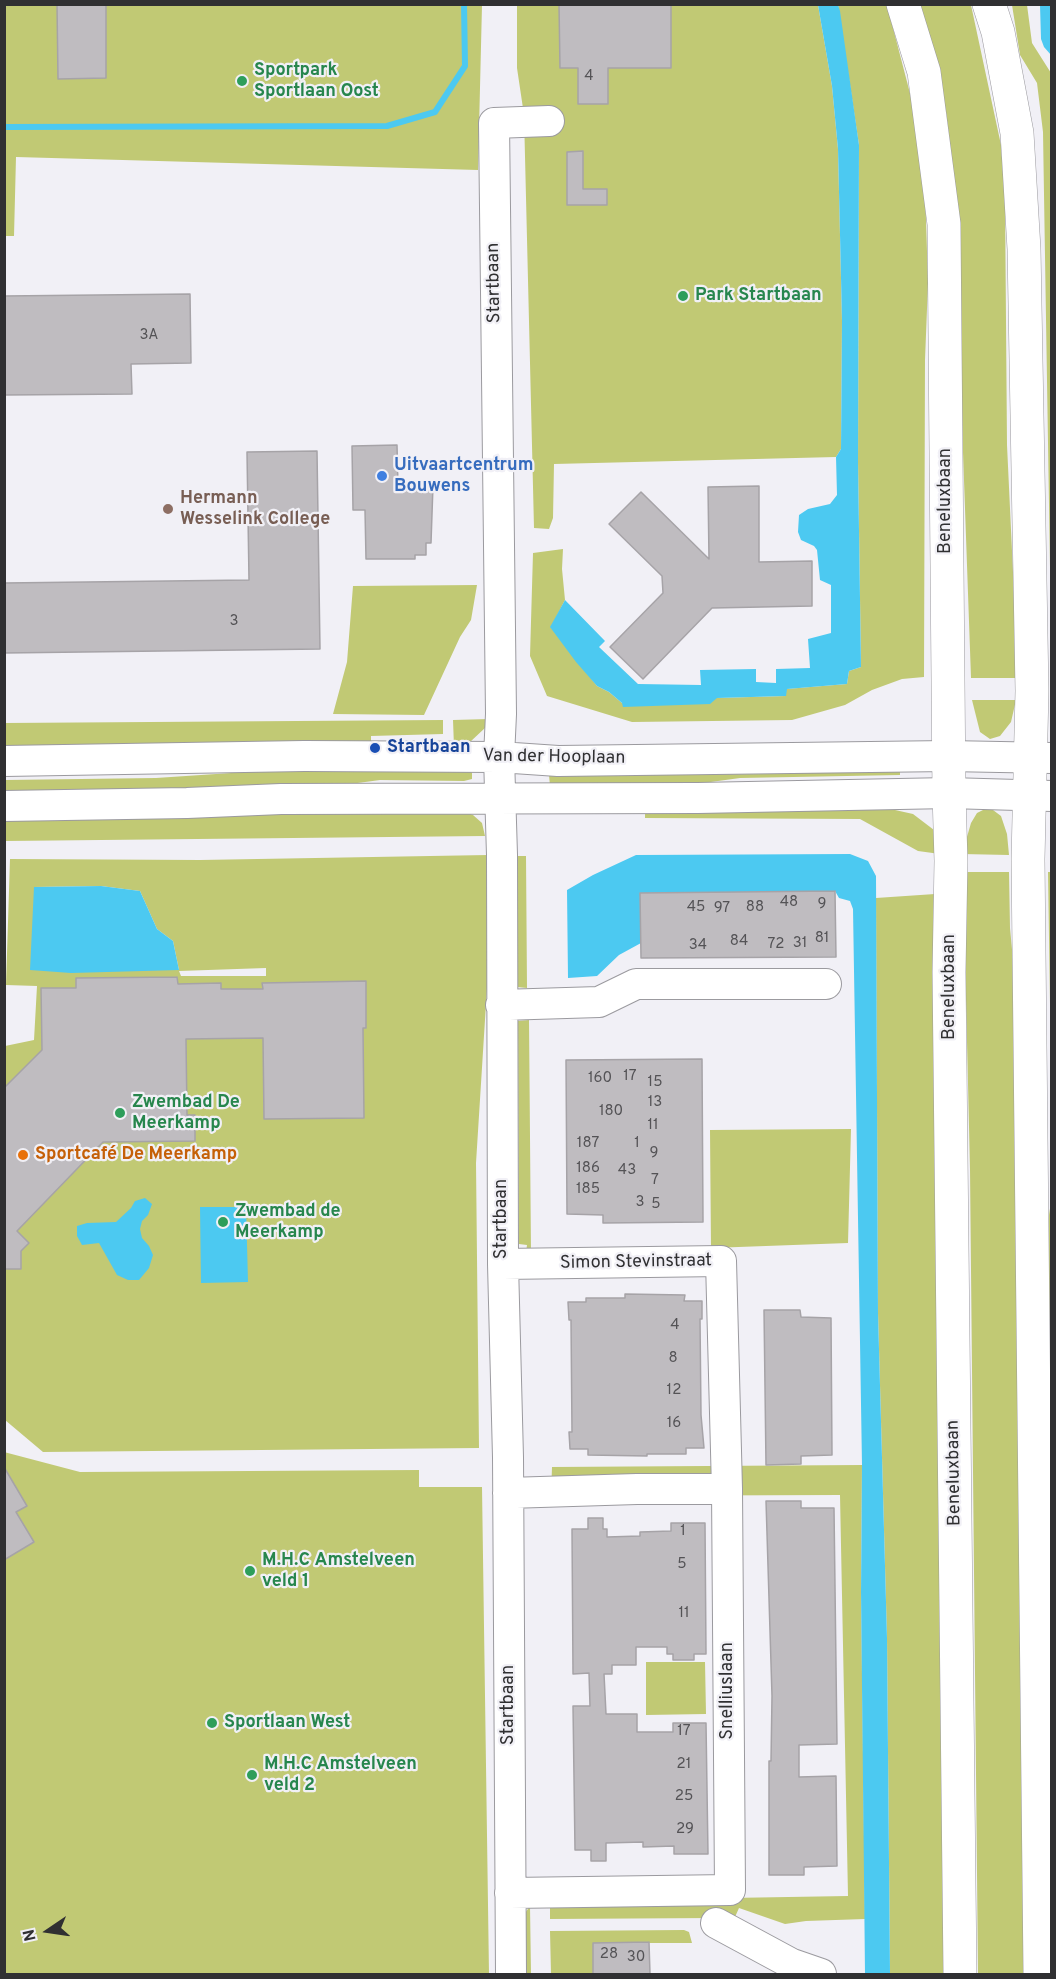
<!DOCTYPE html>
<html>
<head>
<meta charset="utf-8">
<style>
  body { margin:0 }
  #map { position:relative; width:1056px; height:1979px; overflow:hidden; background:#f1f0f6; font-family:Overpass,sans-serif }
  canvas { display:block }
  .frame { position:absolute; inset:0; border:6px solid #303032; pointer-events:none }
  .north { position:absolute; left:18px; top:1901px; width:60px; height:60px; -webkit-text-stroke:4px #f1f0f6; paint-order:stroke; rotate:257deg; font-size:16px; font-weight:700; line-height:24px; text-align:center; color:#303032 }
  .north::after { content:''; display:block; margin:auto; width:21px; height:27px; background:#303032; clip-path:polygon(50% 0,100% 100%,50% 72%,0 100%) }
</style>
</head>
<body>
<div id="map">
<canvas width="1056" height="1979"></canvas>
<div class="frame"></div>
<div class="north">N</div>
</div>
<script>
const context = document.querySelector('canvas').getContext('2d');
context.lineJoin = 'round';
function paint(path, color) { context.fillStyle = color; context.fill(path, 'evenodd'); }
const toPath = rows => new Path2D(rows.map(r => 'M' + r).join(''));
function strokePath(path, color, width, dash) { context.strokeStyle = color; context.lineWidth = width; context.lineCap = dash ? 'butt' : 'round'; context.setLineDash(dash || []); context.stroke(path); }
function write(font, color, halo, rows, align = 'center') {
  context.font = font + ' Overpass,sans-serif'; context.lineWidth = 4.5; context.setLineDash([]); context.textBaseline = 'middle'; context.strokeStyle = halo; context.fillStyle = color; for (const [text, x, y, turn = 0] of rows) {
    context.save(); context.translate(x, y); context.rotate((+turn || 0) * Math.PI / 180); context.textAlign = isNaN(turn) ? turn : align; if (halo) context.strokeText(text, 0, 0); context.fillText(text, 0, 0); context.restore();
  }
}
paint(toPath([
  [4,5,482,5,478,170,16,157,14,236,5,236],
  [517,5,818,5,832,86,838,149,842,321,841,449,836,457,554,464,553,518,549,529,534,528,524,115,517,68],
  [838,5,887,5,912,101,925,188,928,283,925,360,924,677,902,679,872,690,845,705,792,720,632,722,547,696,530,656,533,553,563,549,562,569,565,600,551,627,597,686,609,692,622,703,709,704,716,698,786,696,786,689,847,684,849,671,861,667,858,462,859,145],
  [918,5,971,5,1001,145,1005,197,1007,445,1018,678,971,678,953,170,946,112,927,31],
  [1012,5,1027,5,1032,43,1051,73,1051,629,1043,132,1037,83,1020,55],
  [477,585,471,620,460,637,424,715,333,714,347,662,353,586],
  [972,700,1016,700,1011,722,1000,736,990,739,980,732],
  [489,719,485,728,470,742,454,747,453,720],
  [443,720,443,734,371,736,371,743,5,753,4,723],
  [900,764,900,775,740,778,674,787,550,786,549,775,772,774,829,767],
  [469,768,472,773,472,779,464,781,380,780,291,792,5,793,4,782,6,780,156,778,291,769],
  [886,808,913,814,934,830,940,854,918,851,860,819,645,818,645,811],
  [460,810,473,815,482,823,485,836,5,841,4,816],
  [983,810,993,810,1001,816,1007,834,1009,855,962,854,971,823,977,813],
  [488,855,489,956,476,1163,479,1448,43,1452,5,1420,5,1046,34,1040,37,986,6,985,10,859,200,860],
  [101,886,140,891,157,929,173,941,179,970,34,887],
  [266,968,266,976,181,976,179,971],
  [517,856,526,856,527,988,517,987],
  [963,872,1009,872,1010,928,1013,960,1029,1974,978,1974,970,1169],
  [1048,872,1051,872,1051,1070],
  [935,894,952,1974,890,1974,887,1638,878,1313,876,898],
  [529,1020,531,1254,526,1252,527,1245,519,1244,518,1021],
  [851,1129,848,1243,711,1248,710,1130],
  [1051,1202,1051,1630,1046,1234],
  [4,1452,80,1472,419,1470,419,1487,482,1487,489,1974,5,1974],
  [862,1465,861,1592,865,1919,806,1921,785,1924,739,1908,735,1917,714,1918,550,1919,550,1901,848,1896,840,1495,551,1496,552,1467],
  [646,1662,705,1662,706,1714,646,1715],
  [530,1906,531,1974,523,1974,523,1916],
  [684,1930,689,1932,692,1943,593,1943,593,1974,551,1974,550,1931]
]), '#c1c974');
paint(toPath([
  [818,5,838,5,840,11,859,145,858,462,861,667,849,671,847,684,787,689,786,696,717,698,710,704,623,707,622,703,609,692,597,686,576,662,550,627,565,600,605,641,599,647,638,684,701,685,700,670,756,669,756,682,776,683,776,669,810,668,808,639,831,633,831,585,820,580,817,550,814,546,801,540,798,532,799,515,808,509,830,504,837,495,836,457,841,449,842,321,838,149,832,86],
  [1040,5,1051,5,1051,55,1044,47,1041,39],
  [850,854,868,861,876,876,878,1313,887,1638,890,1974,865,1974,861,1592,862,1465,853,909,850,901,839,898,835,891,663,894,641,893,641,943,619,955,597,976,568,978,567,890,593,875,636,855],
  [101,886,140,891,157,929,173,941,179,970,71,973,30,970,34,887],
  [145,1198,152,1204,148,1215,142,1221,140,1229,142,1238,149,1246,153,1255,149,1268,139,1280,128,1280,117,1275,99,1243,82,1245,77,1236,77,1226,87,1223,116,1222,131,1208,135,1201],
  [200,1207,246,1207,248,1282,201,1283]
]), '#4cc9f1');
strokePath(toPath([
  [4,127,387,126,435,112,465,66,464,4]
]), '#4cc9f1', 6);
const building = toPath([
  [57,4,106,4,106,78,58,79,57,4],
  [559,4,671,4,671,68,608,68,608,104,578,104,578,68,560,68,559,4],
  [583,151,583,189,607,189,607,205,567,205,567,152,583,151],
  [190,294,191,363,131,364,132,394,4,395,4,296,190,294],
  [397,445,398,486,433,485,431,543,426,543,426,555,415,555,415,559,366,559,365,510,353,510,352,446,397,445],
  [317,451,320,649,4,653,4,583,249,580,247,452,317,451],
  [759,486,759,562,812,561,812,606,712,608,643,679,610,647,663,593,662,576,609,524,641,492,709,559,708,487,759,486],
  [835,891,836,957,641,958,640,893,835,891],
  [177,977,178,984,221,983,221,989,263,989,262,983,366,981,366,1028,363,1028,364,1118,264,1119,263,1038,186,1039,187,1115,195,1115,195,1141,103,1142,17,1231,29,1243,21,1251,21,1269,4,1269,4,1088,42,1050,41,988,76,988,76,978,177,977],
  [702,1059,703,1222,603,1223,603,1215,567,1214,566,1060,702,1059],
  [625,1294,685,1295,684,1301,702,1301,702,1319,700,1319,701,1415,704,1448,686,1448,686,1454,647,1454,647,1456,588,1455,588,1449,570,1449,569,1432,572,1432,571,1320,569,1320,568,1302,586,1302,586,1298,625,1298,625,1294],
  [764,1310,800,1310,801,1317,831,1318,832,1455,801,1456,801,1464,766,1465,764,1310],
  [4,1467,27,1506,16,1512,34,1542,4,1560,4,1467],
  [766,1501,801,1501,801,1508,834,1508,837,1744,799,1745,799,1777,836,1776,837,1866,804,1867,804,1875,769,1875,769,1761,771,1761,772,1696,766,1501],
  [588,1518,603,1518,603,1529,607,1529,607,1537,640,1536,640,1532,671,1531,671,1523,705,1523,706,1654,694,1654,694,1660,673,1660,673,1654,667,1654,667,1647,636,1647,636,1665,612,1665,612,1674,604,1674,606,1714,637,1714,637,1732,673,1732,673,1723,706,1723,708,1854,674,1854,674,1846,643,1847,643,1842,606,1843,606,1861,591,1861,591,1850,575,1850,573,1706,590,1706,589,1673,573,1674,572,1529,588,1529,588,1518],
  [649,1942,650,1974,593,1974,593,1943,649,1942]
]);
paint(building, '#bfbcc0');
strokePath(building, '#a6a3a7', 1.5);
const minor = toPath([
  [4,761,304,756,499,757,558,761,948,756,1052,758],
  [4,806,187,803,281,799,698,798,949,793,1052,796],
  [501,1005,599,1002,636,984,826,984],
  [503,1264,721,1261,727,1489],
  [508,1493,637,1489,727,1489,730,1890,510,1893],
  [716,1923,792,1964,821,1974],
  [511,1974,508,1457,503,1264,502,855,499,757,501,714,494,123,549,121]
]);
const major = toPath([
  [903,4,924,72,944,224,949,793,951,861,949,972,960,1974],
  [989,4,998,32,1017,133,1024,249,1032,691,1028,859,1040,1974]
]);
strokePath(minor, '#9b9a9f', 32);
strokePath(major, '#9b9a9f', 34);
strokePath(minor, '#fff', 30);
strokePath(major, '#fff', 33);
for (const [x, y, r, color] of [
  [242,81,6,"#2e9e5b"],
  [683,296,6,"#2e9e5b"],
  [382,476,6,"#3f7fe0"],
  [168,509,6,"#8d6e63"],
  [375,748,6,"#1a4fb4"],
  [120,1113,6,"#2e9e5b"],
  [23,1155,6,"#e8710a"],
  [223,1222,6,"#2e9e5b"],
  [250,1571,6,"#2e9e5b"],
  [212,1723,6,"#2e9e5b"],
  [252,1775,6,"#2e9e5b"]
]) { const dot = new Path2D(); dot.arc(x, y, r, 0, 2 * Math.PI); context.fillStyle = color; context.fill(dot); strokePath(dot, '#f1f0f6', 2); }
write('15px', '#545356', null, [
  ["4",589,77],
  ["3A",149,336],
  ["3",234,622],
  ["48",789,903],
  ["9",822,905],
  ["45",696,908],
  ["88",755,908],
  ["97",722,909],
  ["81",822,939],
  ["84",739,942],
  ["31",800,944],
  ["72",776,945],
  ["34",698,946],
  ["17",630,1077],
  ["160",600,1079],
  ["15",655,1083],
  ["13",655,1103],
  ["180",611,1112],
  ["11",653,1126],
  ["187",588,1144],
  ["1",637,1144],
  ["9",654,1154],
  ["186",588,1169],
  ["43",627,1171],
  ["7",655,1181],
  ["185",588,1190],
  ["3",640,1203],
  ["5",656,1205],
  ["4",675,1326],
  ["8",673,1359],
  ["12",674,1391],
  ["16",674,1424],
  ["1",683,1532],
  ["5",682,1565],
  ["11",684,1614],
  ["17",684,1732],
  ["21",684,1765],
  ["25",684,1797],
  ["29",685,1830],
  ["28",609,1955],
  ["30",636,1958]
]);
write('bold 18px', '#27864d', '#f1f0f6', [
  ["Sportpark",254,71],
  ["Sportlaan Oost",254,92],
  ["Park Startbaan",695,296],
  ["Zwembad De",132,1103],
  ["Meerkamp",132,1124],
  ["Zwembad de",235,1212],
  ["Meerkamp",235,1233],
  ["M.H.C Amstelveen",262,1561],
  ["veld 1",262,1582],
  ["Sportlaan West",224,1723],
  ["M.H.C Amstelveen",264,1765],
  ["veld 2",264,1786]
], 'left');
write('18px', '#303032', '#f1f0f6', [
  ["Startbaan",495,283,-91],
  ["Beneluxbaan",946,501,-90],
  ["Van der Hooplaan",554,758,1],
  ["Beneluxbaan",950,987,-90],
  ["Startbaan",502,1219,-90],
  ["Simon Stevinstraat",636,1263,-1],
  ["Beneluxbaan",955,1473,-91],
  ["Snelliuslaan",728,1691,-90],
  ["Startbaan",509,1705,-90]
]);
write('bold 18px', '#366cbe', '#f1f0f6', [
  ["Uitvaartcentrum",394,466],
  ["Bouwens",394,487]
], 'left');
write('bold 18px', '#785e54', '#f1f0f6', [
  ["Hermann",180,499],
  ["Wesselink College",180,520]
], 'left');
write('bold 18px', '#164399', '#f1f0f6', [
  ["Startbaan",387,748]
], 'left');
write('bold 18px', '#c56008', '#f1f0f6', [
  ["Sportcafé De Meerkamp",35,1155]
], 'left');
</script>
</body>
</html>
